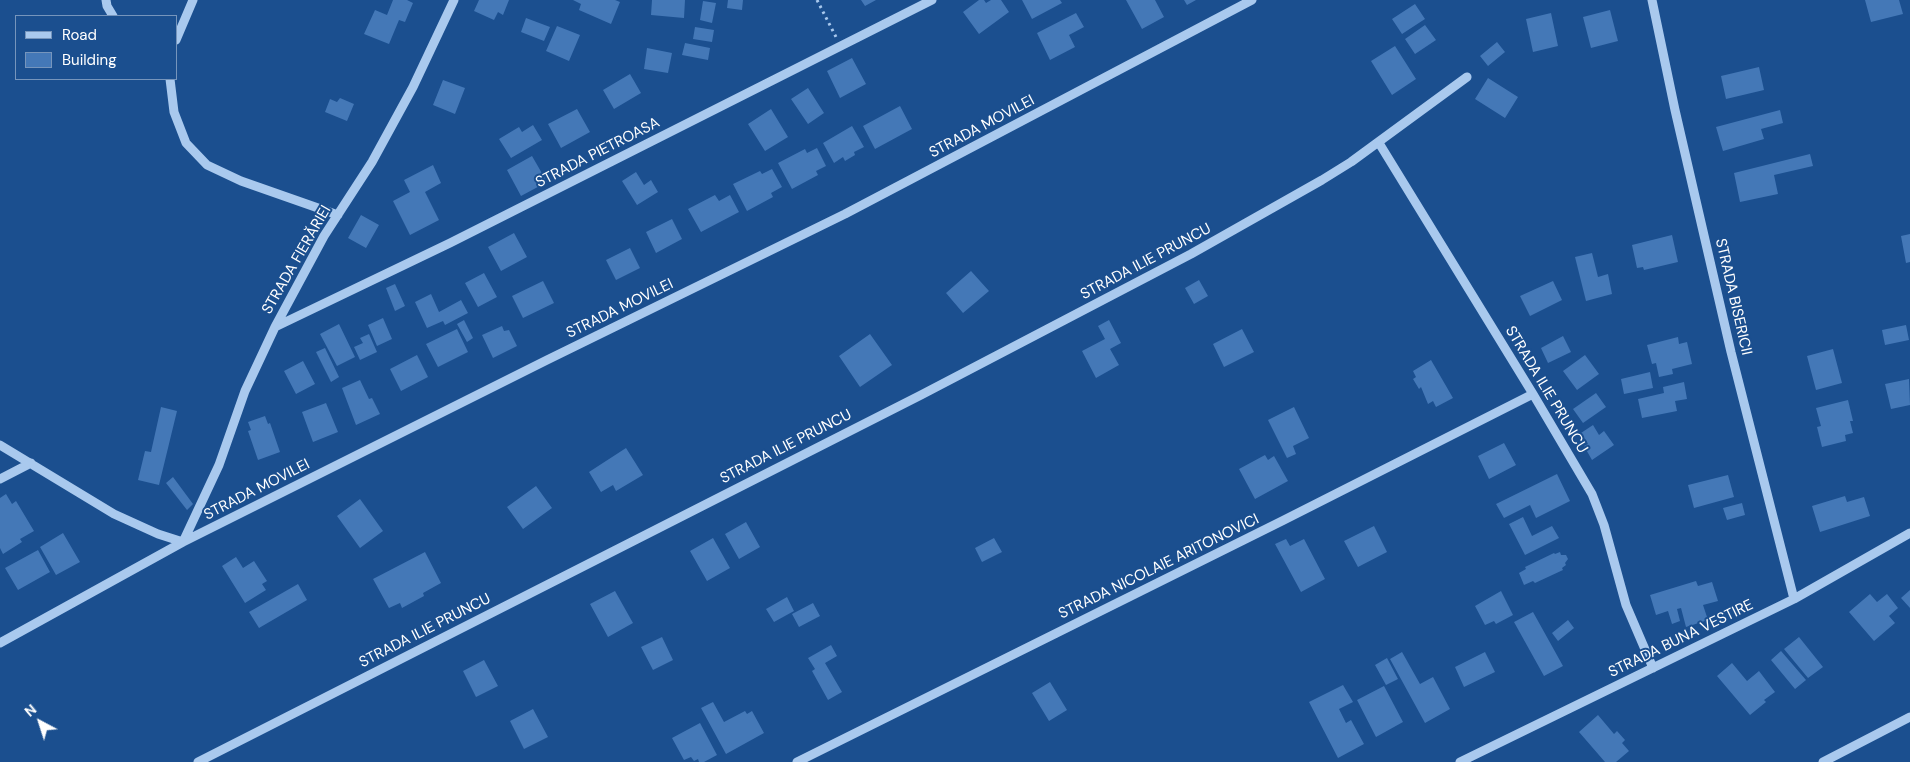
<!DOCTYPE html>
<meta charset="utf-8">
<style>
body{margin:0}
#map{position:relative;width:1910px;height:762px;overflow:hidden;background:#1b4f8f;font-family:"DM Sans",sans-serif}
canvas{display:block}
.legend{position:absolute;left:15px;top:15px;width:162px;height:65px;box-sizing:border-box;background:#1b4f8f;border:1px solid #7695bc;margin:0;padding:6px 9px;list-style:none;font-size:15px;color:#fff}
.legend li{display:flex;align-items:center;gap:10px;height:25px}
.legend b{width:25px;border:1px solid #7695bc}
.north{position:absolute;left:15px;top:697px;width:50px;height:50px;-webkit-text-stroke:4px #1b4f8f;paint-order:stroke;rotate:320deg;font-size:14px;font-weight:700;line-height:20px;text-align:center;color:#fff}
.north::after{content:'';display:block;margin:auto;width:18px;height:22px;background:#fff;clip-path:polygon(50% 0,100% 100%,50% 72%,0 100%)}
</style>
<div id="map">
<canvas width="1910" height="762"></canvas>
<ul class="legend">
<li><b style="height:6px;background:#a9c9ee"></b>Road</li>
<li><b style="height:14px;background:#4478b7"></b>Building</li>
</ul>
<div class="north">N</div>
</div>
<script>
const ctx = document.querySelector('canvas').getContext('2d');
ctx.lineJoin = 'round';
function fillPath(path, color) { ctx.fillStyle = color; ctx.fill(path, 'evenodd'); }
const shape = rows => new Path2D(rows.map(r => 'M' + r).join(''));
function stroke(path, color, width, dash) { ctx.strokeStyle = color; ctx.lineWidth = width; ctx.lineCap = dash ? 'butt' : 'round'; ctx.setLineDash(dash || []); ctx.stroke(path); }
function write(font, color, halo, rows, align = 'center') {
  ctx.font = font + ' "DM Sans",sans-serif'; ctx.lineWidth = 4; ctx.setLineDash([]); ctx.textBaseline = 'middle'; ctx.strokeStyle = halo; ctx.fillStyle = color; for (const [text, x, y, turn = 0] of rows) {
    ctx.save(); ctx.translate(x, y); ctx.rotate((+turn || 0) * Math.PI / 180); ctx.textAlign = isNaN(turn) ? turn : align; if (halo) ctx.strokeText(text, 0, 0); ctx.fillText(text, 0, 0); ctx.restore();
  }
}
fillPath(shape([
 [393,0,407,0,413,3,405,22,399,20,389,44,364,34,375,10,387,15],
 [479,0,509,0,503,15,498,12,494,20,474,11],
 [573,0,615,0,620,2,611,24,579,10,581,4],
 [652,0,685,0,684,18,651,15],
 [728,0,743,0,742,10,727,8],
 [861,0,876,0,865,6],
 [979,0,984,0,986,3,991,0,1001,0,1009,12,979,34,963,12],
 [1022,0,1060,0,1062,3,1032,19],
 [1126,0,1155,0,1164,17,1142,29],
 [1184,0,1196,0,1187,5],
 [1865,0,1899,0,1903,14,1871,22],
 [703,1,716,3,712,23,700,20],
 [1415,4,1425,19,1402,34,1392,19],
 [1610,10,1618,41,1591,48,1583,17],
 [1076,13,1084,27,1069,35,1075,47,1050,60,1037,33],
 [1551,13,1558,46,1533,52,1526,19],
 [526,18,550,27,544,41,521,32],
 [1425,25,1436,40,1415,54,1405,39],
 [557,26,580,35,569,61,546,51],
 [695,27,714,30,712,42,693,39],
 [1497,42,1505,52,1488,66,1480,56],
 [685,43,710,48,708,60,682,55],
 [1395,46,1416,79,1392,95,1371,61],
 [647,48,672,53,668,73,644,69],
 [852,58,866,84,840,98,827,71],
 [1759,67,1764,90,1726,99,1721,76],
 [630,74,641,93,614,109,603,90],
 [1488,78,1518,97,1505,118,1475,99],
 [443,80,465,88,455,114,433,105],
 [808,88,824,113,808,124,791,99],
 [340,98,354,104,347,121,325,112,330,99,337,102],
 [900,106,912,129,875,149,863,126],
 [577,109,590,132,561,148,548,124],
 [771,109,788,137,765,151,748,124],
 [1780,110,1783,123,1761,129,1764,139,1723,151,1716,127],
 [533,125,542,140,511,158,499,139,519,127,522,132],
 [852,126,864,147,854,152,855,155,845,161,843,157,834,163,823,143],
 [817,148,826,166,816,171,818,175,792,189,778,163,805,149,807,153],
 [1810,154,1813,166,1774,175,1778,194,1740,202,1734,173],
 [532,156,547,182,521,196,507,170],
 [433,165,441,183,425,192,439,220,410,235,393,201,410,192,404,180],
 [772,169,782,187,771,193,773,197,747,211,733,184,760,171,762,174],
 [636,172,644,185,651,180,658,192,637,205,622,181],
 [715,195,719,201,730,195,739,212,701,232,688,209],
 [361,215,379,225,366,248,348,238],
 [672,219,682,239,656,253,646,232],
 [514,233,527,257,501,271,488,247],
 [1910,234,1910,262,1906,263,1901,236],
 [1672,235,1678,262,1644,270,1643,267,1637,268,1632,245],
 [630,248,640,268,616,280,606,260],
 [1592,253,1598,277,1608,274,1612,294,1586,301,1575,257],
 [971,271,989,291,963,313,946,293],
 [484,273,497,297,478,307,465,283],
 [1199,280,1208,296,1194,304,1185,288],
 [543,281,554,303,523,318,512,296],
 [1553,281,1562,300,1530,316,1520,296],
 [395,284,405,306,395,311,386,288],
 [431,294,439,312,461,300,468,313,445,325,443,321,427,328,415,302],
 [383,318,392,339,377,346,368,325],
 [464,320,473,338,467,342,457,324],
 [1109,320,1121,343,1110,349,1119,365,1096,378,1082,351,1105,339,1098,326],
 [339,324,355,357,337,366,320,334],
 [1906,325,1909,340,1885,345,1882,330],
 [502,326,504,331,509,330,517,346,493,358,482,335],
 [457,329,468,352,438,367,426,344],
 [1242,329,1254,352,1224,367,1213,344],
 [369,334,377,352,360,360,354,347,363,343,360,338],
 [870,334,892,365,860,387,839,356],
 [1563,336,1571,352,1548,363,1541,348],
 [1678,337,1679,344,1687,342,1692,364,1672,369,1673,374,1659,377,1656,363,1652,364,1647,345],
 [325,348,339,377,331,382,316,352],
 [1833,349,1842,383,1816,390,1807,356],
 [417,355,428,377,401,391,390,369],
 [1585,355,1599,374,1577,390,1563,371],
 [1431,360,1453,398,1436,407,1433,401,1428,404,1421,387,1419,389,1413,379,1416,377,1413,371],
 [303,361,315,384,296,394,284,371],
 [1650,372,1653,388,1624,394,1621,379],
 [1909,379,1910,405,1891,409,1885,384],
 [360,380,369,399,372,398,380,414,356,425,342,388],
 [1684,382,1687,399,1675,401,1677,411,1642,418,1638,399,1664,393,1663,387],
 [1596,393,1606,407,1583,423,1573,409],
 [1848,400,1853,421,1850,421,1853,433,1845,435,1846,441,1822,447,1817,427,1821,426,1816,408],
 [326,403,338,432,313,442,302,412],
 [161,407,177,411,159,485,138,480,145,451,151,452],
 [1294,407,1309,438,1293,446,1296,454,1287,458,1268,420],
 [265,416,268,424,270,423,280,452,258,460,248,431,251,430,248,422],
 [1593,425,1599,435,1604,431,1614,445,1592,460,1584,446,1588,444,1581,433],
 [1504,443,1516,465,1489,479,1478,456],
 [626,448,643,475,616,491,613,485,601,492,589,472],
 [1265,455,1268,460,1274,456,1288,481,1255,499,1239,469],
 [1557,474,1570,501,1536,518,1530,505,1504,518,1496,504],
 [1728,475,1734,497,1694,508,1688,485],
 [173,477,193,504,187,510,166,483],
 [536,486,552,508,523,529,507,507],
 [6,494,12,504,16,501,34,531,20,539,22,542,3,554,0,548,0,498],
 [1845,496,1847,502,1864,497,1870,516,1820,532,1812,506],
 [360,499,383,531,360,548,337,516],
 [1742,503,1745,515,1727,520,1723,508],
 [1523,517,1532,536,1552,526,1559,538,1525,555,1509,524],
 [746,522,760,547,739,559,725,534],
 [1374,526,1387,552,1358,567,1344,541],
 [63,533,80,562,56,575,40,547],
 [713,538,730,568,707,581,690,551],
 [994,538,1002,552,982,562,975,548],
 [1286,539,1290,546,1304,539,1325,579,1301,592,1275,544],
 [38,550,50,572,18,590,5,568],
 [425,552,441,583,423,593,424,596,402,608,400,603,389,608,373,579],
 [1560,552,1561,555,1566,555,1568,559,1565,563,1566,565,1562,568,1563,570,1535,583,1533,581,1524,585,1519,573,1526,569,1525,567,1554,553,1555,554],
 [236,557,243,568,254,561,267,581,262,584,266,590,245,603,222,566],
 [1696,581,1698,586,1712,582,1718,601,1703,605,1708,620,1686,627,1681,608,1677,609,1680,621,1672,624,1668,611,1656,615,1650,595],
 [298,584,307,600,259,628,249,612],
 [1910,590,1910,608,1901,598],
 [615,591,633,623,608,637,590,604],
 [1501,591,1513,615,1496,624,1494,621,1485,625,1475,606],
 [1870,594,1877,602,1887,594,1898,608,1889,616,1895,623,1874,641,1849,612],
 [787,597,794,611,774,622,766,609],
 [813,603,820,616,799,627,792,614],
 [1533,612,1563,666,1544,676,1514,622],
 [1568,620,1574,628,1558,641,1552,633],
 [662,637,673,660,653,670,641,647],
 [1799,637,1823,667,1808,678,1784,649],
 [831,645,837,656,825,663,842,692,828,700,812,671,815,669,808,658],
 [1781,651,1806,680,1795,689,1771,660],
 [1402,652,1420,684,1433,677,1450,709,1425,723,1390,659],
 [1485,652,1495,672,1464,687,1455,667],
 [1387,658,1398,679,1386,685,1375,665],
 [484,660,498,686,476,697,463,671],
 [1732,663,1747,681,1759,671,1775,692,1764,700,1766,702,1750,715,1717,676],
 [1050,682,1067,710,1049,721,1032,693],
 [1343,685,1353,702,1339,709,1346,723,1351,720,1364,744,1338,758,1309,702],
 [1384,686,1403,722,1376,737,1357,700],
 [713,702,724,722,745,711,747,714,752,711,764,733,726,754,701,708],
 [533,709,548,737,524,749,510,721],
 [1598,715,1614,734,1617,731,1625,740,1622,743,1629,751,1616,762,1605,762,1579,732],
 [700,723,717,755,704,762,699,762,698,759,694,761,691,757,684,760,672,738]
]), '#4478b7');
stroke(shape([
 [817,0,836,37]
]), '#a9c9ee', 3, [2.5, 4]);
stroke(shape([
 [106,0,107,6,113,16],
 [1652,0,1675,110,1731,352,1794,599],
 [176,40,193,0],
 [170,79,174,112,186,143,207,165,241,181,338,215],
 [1379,143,1533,394,1592,494,1604,525,1626,605,1653,668],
 [275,327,450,243,932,0],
 [0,445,114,514,158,534,183,542],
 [0,479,31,463],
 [183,542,219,465,245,391,275,327,324,236,372,162,413,87,454,0],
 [0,643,183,542,547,360,845,214,1252,0],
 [198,762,921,395,1191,254,1322,180,1351,162,1467,77],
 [797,762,1282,521,1533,394],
 [1460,762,1794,599,1910,533],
 [1823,762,1910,717]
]), '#a9c9ee', 9);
write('15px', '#fff', '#1b4f8f', [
 ["STRADA MOVILEI",982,127,-28],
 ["STRADA PIETROASA",598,153,-27],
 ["STRADA FIERĂRIEI",297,260,-60],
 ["STRADA ILIE PRUNCU",1146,262,-28],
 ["STRADA BISERICII",1733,297,77],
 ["STRADA MOVILEI",620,309,-26],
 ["STRADA ILIE PRUNCU",1546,390,59],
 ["STRADA ILIE PRUNCU",786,447,-27],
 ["STRADA MOVILEI",257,490,-27],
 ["STRADA NICOLAIE ARITONOVICI",1159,567,-26],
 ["STRADA ILIE PRUNCU",425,631,-27],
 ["STRADA BUNA VESTIRE",1681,639,-26]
]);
</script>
